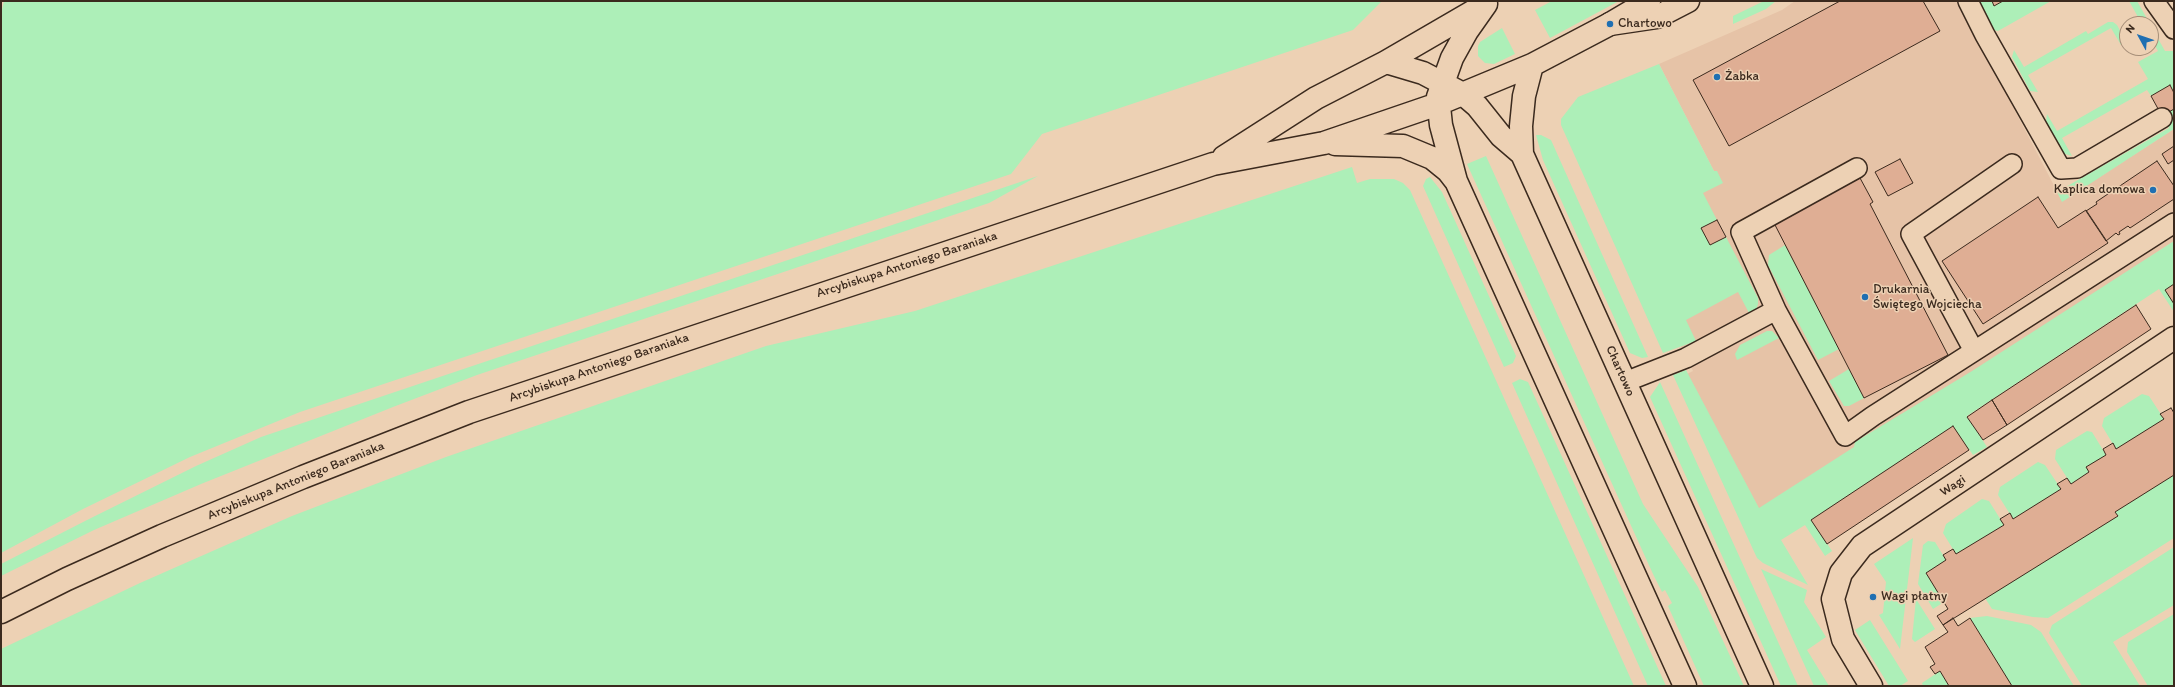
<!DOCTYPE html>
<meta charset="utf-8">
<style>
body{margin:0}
#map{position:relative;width:2175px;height:687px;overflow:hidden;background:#edd1b4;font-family:Itim,sans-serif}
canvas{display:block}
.frame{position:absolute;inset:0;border:2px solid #3b2a1e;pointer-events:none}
.north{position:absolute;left:2119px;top:16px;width:40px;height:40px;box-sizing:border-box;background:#edd1b4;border:1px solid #a68e78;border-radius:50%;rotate:310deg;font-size:11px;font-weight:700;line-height:16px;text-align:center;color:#3b2a1e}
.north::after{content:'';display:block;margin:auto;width:14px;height:18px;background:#1f6fb2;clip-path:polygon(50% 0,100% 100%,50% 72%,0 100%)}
</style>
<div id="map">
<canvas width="2175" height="687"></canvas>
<div class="frame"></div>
<div class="north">N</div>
</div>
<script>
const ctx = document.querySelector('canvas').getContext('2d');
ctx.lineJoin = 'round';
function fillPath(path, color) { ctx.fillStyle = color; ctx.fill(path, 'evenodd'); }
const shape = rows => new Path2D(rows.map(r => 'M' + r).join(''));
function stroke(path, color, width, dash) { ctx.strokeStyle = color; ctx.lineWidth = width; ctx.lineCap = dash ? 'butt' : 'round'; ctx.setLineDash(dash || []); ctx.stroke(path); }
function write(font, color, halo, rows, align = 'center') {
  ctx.font = font + ' Itim,sans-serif'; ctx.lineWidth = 3; ctx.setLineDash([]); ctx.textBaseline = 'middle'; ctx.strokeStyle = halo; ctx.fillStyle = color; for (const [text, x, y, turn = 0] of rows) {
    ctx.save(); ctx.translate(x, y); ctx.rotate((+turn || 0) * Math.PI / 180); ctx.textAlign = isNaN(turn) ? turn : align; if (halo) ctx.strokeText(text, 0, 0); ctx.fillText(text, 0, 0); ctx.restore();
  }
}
fillPath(shape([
 [1795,1,1958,1,2062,201,2174,129,2174,241,1751,520,1685,375,1693,371,1681,347,1658,195,1714,171,1659,64,1782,10]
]), '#e6c3a7');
fillPath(shape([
 [4,1,1382,1,1353,30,1042,134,1011,174,300,412,190,457,83,509,1,553,1,14],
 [1552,1,1619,1,1550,38,1535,10],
 [1764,1,1776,1,1766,9,1733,24,1733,16],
 [1975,1,1992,1,1994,6,2003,1,2051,1,1998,31,1993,30],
 [2129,1,2137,1,2150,24,2142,24],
 [2108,22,2113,22,2117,25,2124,38,2121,45,2111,28,2028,75,2038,92,2030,91,2012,57,2014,50,2024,67,2086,31,2088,34],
 [2151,26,2165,51,2174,51,2174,93,2170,85,2151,96,2147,90,2062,138,2072,156,2062,153,2046,121,2047,114,2057,131,2148,79,2138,62,2158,51,2151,39],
 [1502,28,1515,54,1494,64,1485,63,1478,56,1478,46,1480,42],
 [1659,64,1714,171,1717,171,1723,183,1703,193,1717,220,1701,228,1710,245,1726,237,1758,298,1758,304,1756,310,1749,313,1738,292,1686,320,1696,341,1663,353,1561,125,1561,119,1578,97],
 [2174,109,2174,129,2062,202,2057,192,2169,128,2162,116],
 [1536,135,1541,135,1551,140,1648,357,1642,358,1630,353,1543,160],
 [1486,156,1643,504,1698,587,1744,686,1704,686,1668,606,1672,603,1665,590,1662,592,1653,574,1467,164],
 [1352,167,1357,183,1370,179,1394,179,1403,183,1410,190,1634,686,1,686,1,649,140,583,292,516,446,457,766,346,915,311],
 [1038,176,989,203,477,375,393,407,201,484,94,530,1,576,1,564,89,519,196,466,261,437],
 [1430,177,1442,192,1516,356,1513,363,1504,367,1423,186,1426,179],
 [2174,241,2174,312,2159,289,1967,416,1987,447,1973,455,1953,426,1811,520,1832,551,1825,556,1805,525,1781,540,1808,585,1763,563,1757,558,1673,375,1686,370,1759,508,1854,447,1855,442,1972,371],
 [1785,245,1839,349,1818,360,1768,265,1769,255],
 [1767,331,1772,331,1779,338,1737,360,1735,354,1740,345],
 [1849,369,1864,398,1849,406,1844,406,1829,381],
 [1520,379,1528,382,1666,686,1648,686,1512,383],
 [1660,382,1745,569,1798,686,1781,686,1650,397],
 [2142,394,2149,396,2164,419,2116,449,2102,426,2104,418],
 [2087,431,2092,432,2106,455,2089,472,2071,484,2055,459,2056,450],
 [2038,462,2045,465,2061,489,2013,519,1998,495,2000,487],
 [2174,475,2174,538,2048,618,2033,617,1992,609,1985,598,2118,516,2115,512],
 [1982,499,1989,501,2004,525,1956,554,1943,533,1946,524],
 [1913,538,1900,649,1879,615,1883,613,1886,582,1874,564],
 [1928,541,1935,542,1946,560,1926,573,1944,602,1933,609,1918,584,1923,545],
 [2174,547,2174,605,2113,642,2140,686,2082,686,2049,633,2052,625],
 [1761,569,1807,590,1804,602,1826,637,1807,650,1829,686,1814,686],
 [1916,599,1935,629,1915,642,1912,639],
 [2174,614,2174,686,2148,686,2127,652,2128,642],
 [1987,616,2031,625,2041,632,2074,686,2012,686,1970,618],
 [1870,620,1908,681,1900,686,1889,686,1855,630],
 [1940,671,1949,686,1923,686,1922,683]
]), '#adefb8');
const building = shape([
 [1840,1,1923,1,1940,31,1729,146,1693,80,1840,1],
 [1992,1,2003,1,1994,6,1992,1],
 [2170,85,2174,93,2174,109,2162,116,2151,96,2170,85],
 [2174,146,2174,160,2168,164,2162,154,2174,146],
 [1900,159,1913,183,1888,196,1875,172,1900,159],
 [2157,161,2174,186,2174,199,2130,228,2128,226,2119,232,2120,234,2118,235,2116,233,2106,241,2086,211,2097,204,2096,202,2157,161],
 [1860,178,1873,202,1870,204,1948,355,1864,398,1774,223,1860,178],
 [2038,197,2058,228,2086,210,2108,243,1983,324,1942,261,2038,197],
 [1717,220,1726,237,1710,245,1701,228,1717,220],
 [2174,284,2174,304,2165,290,2174,284],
 [2136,305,2151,329,2007,425,1992,400,2136,305],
 [1992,400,2007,425,1983,440,1967,417,1992,400],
 [2171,408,2174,413,2174,475,2115,512,2118,516,1943,625,1937,616,1948,609,1926,573,1946,560,1943,555,1953,549,1956,554,2004,525,2000,519,2010,513,2013,519,2061,489,2057,484,2067,478,2071,484,2089,472,2086,467,2106,455,2103,449,2113,443,2116,449,2164,419,2160,414,2171,408],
 [1953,426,1969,450,1827,544,1811,520,1953,426],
 [1953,618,1958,626,1970,618,2012,686,1949,686,1940,671,1935,674,1930,667,1935,664,1925,647,1948,632,1943,625,1953,618]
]);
fillPath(building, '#dfae94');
stroke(building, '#3b2a1e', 1);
const lane = shape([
 [1968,1,1985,35,2061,169,2077,168,2162,118],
 [2154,1,2174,29],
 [1776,310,1741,232,1857,168],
 [1974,351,1911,234,2012,164],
 [1625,382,1686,358,1776,310,1845,436,1873,416,2174,223]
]);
const street = shape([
 [1610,24,1657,17,1688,1],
 [1871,686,1843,639,1833,599,1841,573,1862,546,2174,338]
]);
const secondary = shape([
 [1486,4,1467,31,1452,58,1438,97,1441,125,1456,181,1685,686],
 [1386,62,1423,73,1463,94,1477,106,1501,136,1522,154,1762,686],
 [1335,144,1403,146,1432,158,1448,171,1455,180],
 [1522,154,1521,126,1524,96,1532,65],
 [1224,157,1316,98,1386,62,1479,8],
 [1,612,67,579,162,536,303,477,469,412,1213,164,1324,143,1438,104,1532,65,1610,24,1649,1]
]);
stroke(lane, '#3b2a1e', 22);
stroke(street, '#3b2a1e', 25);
stroke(secondary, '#3b2a1e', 25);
stroke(lane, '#edd1b4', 19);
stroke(street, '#edd1b4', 22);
stroke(secondary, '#edd1b4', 22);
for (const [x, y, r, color] of [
 [1610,24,4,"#1f6fb2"],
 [1717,77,4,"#1f6fb2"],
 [2153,190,4,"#1f6fb2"],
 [1865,297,4,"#1f6fb2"],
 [1873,597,4,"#1f6fb2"]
]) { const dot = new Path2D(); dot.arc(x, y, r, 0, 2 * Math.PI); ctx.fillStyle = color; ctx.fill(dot); stroke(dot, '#edd1b4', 1.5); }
write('13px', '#3b2a1e', '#edd1b4', [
 ["Chartowo",1618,24],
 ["Żabka",1725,77],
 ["Kaplica domowa",2145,190,"right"],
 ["Drukarnia",1873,290],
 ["Świętego Wojciecha",1873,305],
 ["Wagi płatny",1881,597]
], 'left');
write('13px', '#3b2a1e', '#edd1b4', [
 ["Arcybiskupa Antoniego Baraniaka",907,265,-18],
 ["Arcybiskupa Antoniego Baraniaka",599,368,-19],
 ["Chartowo",1620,371,66],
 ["Arcybiskupa Antoniego Baraniaka",296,481,-22],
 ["Wagi",1953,486,-33]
]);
</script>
